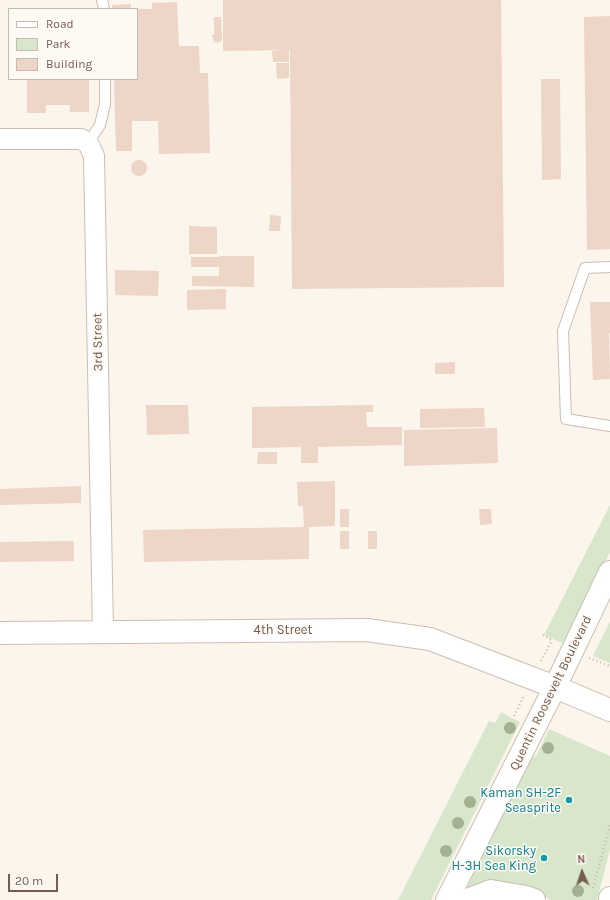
<!DOCTYPE html>
<style>
body{margin:0}
#map{position:relative;width:610px;height:900px;overflow:hidden;background:#fbf5ec;font-family:Karla,sans-serif}
canvas{display:block}
.legend{position:absolute;left:8px;top:8px;width:130px;height:72px;box-sizing:border-box;background:#fdf9f3;border:1px solid #c6bab3;margin:0;padding:5px 7px;list-style:none;font-size:12px;color:#745c52}
.legend li{display:flex;align-items:center;gap:8px;height:20px}
.legend b{width:20px;border:1px solid #c6bab3}
.north{position:absolute;left:562px;top:852px;width:40px;height:40px;-webkit-text-stroke:3px #fdf9f3;paint-order:stroke;rotate:357deg;font-size:11px;font-weight:700;line-height:16px;text-align:center;color:#745c52}
.north::after{content:'';display:block;margin:auto;width:14px;height:18px;background:#745c52;clip-path:polygon(50% 0,100% 100%,50% 72%,0 100%)}
.scale{position:absolute;left:8px;top:874px;width:50px;height:18px;box-sizing:border-box;border:2px solid #745c52;border-top:0;padding-left:5px;font-size:12px;line-height:14px;white-space:nowrap;color:#745c52;-webkit-text-stroke:3px #fdf9f3;paint-order:stroke}
</style>
<div id="map">
<canvas width="610" height="900"></canvas>
<ul class="legend">
<li><b style="height:5px;background:#fff"></b>Road</li>
<li><b style="height:11px;background:#d8e7cc"></b>Park</li>
<li><b style="height:11px;background:#edd5c7"></b>Building</li>
</ul>
<div class="north">N</div>
<div class="scale">20 m</div>
</div>
<script>
const ctx = document.querySelector('canvas').getContext('2d');
ctx.lineJoin = 'round';
function fillPath(path, color) { ctx.fillStyle = color; ctx.fill(path, 'evenodd'); }
const shape = rows => new Path2D(rows.map(r => 'M' + r).join(''));
function stroke(path, color, width, dash) { ctx.strokeStyle = color; ctx.lineWidth = width; ctx.lineCap = dash ? 'butt' : 'round'; ctx.setLineDash(dash || []); ctx.stroke(path); }
function write(font, color, halo, rows, align = 'center') {
  ctx.font = font + ' Karla,sans-serif'; ctx.lineWidth = 3; ctx.setLineDash([]); ctx.textBaseline = 'middle'; ctx.strokeStyle = halo; ctx.fillStyle = color; for (const [text, x, y, turn = 0] of rows) {
    ctx.save(); ctx.translate(x, y); ctx.rotate((+turn || 0) * Math.PI / 180); ctx.textAlign = isNaN(turn) ? turn : align; if (halo) ctx.strokeText(text, 0, 0); ctx.fillText(text, 0, 0); ctx.restore();
  }
}
fillPath(shape([
 [610,505,610,552,564,644,544,635],
 [610,622,610,663,593,656],
 [501,712,520,722,431,900,398,900,489,721,495,723],
 [549,729,610,756,610,850,597,900,551,900,529,889,501,884,468,887,465,883,527,761,536,756]
]), '#d8e7cc');
fillPath(shape([
 [223,0,501,0,504,287,292,289,290,50,223,51],
 [177,2,179,46,199,46,200,73,208,73,210,153,159,154,158,121,132,121,132,151,116,151,114,79,137,79,137,9,152,9,152,3],
 [131,4,131,9,112,9,112,5],
 [610,16,610,249,587,250,584,17],
 [214,17,221,17,222,41,219,42,219,43,214,42,213,37,212,37,212,35,214,35],
 [289,50,289,62,273,62,272,51],
 [276,63,289,63,289,78,277,79],
 [27,79,89,79,89,112,70,112,70,105,46,105,46,113,27,113],
 [541,79,560,79,561,179,542,180],
 '131 168a8 8 0 1 1 16 0a8 8 0 1 1-16 0Z',
 [270,215,281,216,280,231,269,231],
 [189,226,217,227,217,254,189,254],
 [219,256,254,256,254,287,192,286,192,276,219,276,219,267,191,267,191,257,219,257],
 [115,270,159,271,158,296,115,295],
 [226,289,226,309,187,310,187,290],
 [590,302,610,302,610,333,609,333,610,379,593,380],
 [455,362,455,374,435,374,435,363],
 [146,405,188,405,189,434,147,435],
 [373,405,373,412,366,412,367,427,402,427,402,445,318,447,318,463,301,463,301,447,252,448,252,407],
 [484,408,485,427,420,428,420,409],
 [497,428,498,463,404,466,404,430],
 [258,452,277,452,277,464,257,464],
 [335,481,335,526,309,527,309,559,144,562,143,530,304,527,303,506,298,506,297,482],
 [81,486,81,503,0,505,0,489],
 [340,509,349,509,349,527,340,527],
 [479,509,491,509,492,524,480,525],
 [340,531,349,531,349,549,340,549],
 [368,531,377,531,377,549,368,549],
 [74,541,74,561,0,562,0,542]
]), '#edd5c7');
const service = shape([
 [102,0,104,9],
 [88,143,100,125,105,104,105,79],
 [610,267,585,268,563,331,566,419,610,426]
]);
const minor = shape([
 [0,139,81,139,88,143,94,156,103,631]
]);
const tertiary = shape([
 [555,687,610,572],
 [467,900,491,891,526,897,534,900],
 [610,900,610,898]
]);
const secondary = shape([
 [0,633,367,630,430,639,555,687,610,710],
 [447,900,555,687]
]);
stroke(service, '#ccbdb3', 12);
stroke(minor, '#ccbdb3', 22);
stroke(tertiary, '#ccbdb3', 24);
stroke(secondary, '#cebdb1', 24);
stroke(shape([
 [543,635,552,640],
 [589,658,610,666],
 [541,661,552,640],
 [514,716,524,696],
 [593,888,610,825]
]), '#d2b8aa', 2.5, [1, 3]);
stroke(service, '#fff', 10);
stroke(minor, '#fff', 20);
stroke(tertiary, '#fff', 22);
stroke(secondary, '#fff', 22);
ctx.fillStyle = '#a2b093';
for (const [x, y] of [
 [510,728],
 [548,748],
 [470,802],
 [458,823],
 [446,851],
 [578,891]
]) { ctx.beginPath(); ctx.arc(x, y, 6, 0, 2 * Math.PI); ctx.fill(); }
for (const [x, y, r, color] of [
 [569,800,4,"#0f9aa8"],
 [544,858,4,"#0f9aa8"]
]) { const dot = new Path2D(); dot.arc(x, y, r, 0, 2 * Math.PI); ctx.fillStyle = color; ctx.fill(dot); stroke(dot, '#fdf9f3', 1.5); }
write('13px', '#745c52', '#fdf9f3', [
 ["3rd Street",98,342,-91],
 ["4th Street",283,630],
 ["Quentin Roosevelt Boulevard",551,693,-64]
]);
write('13px', '#0d838f', '#fdf9f3', [
 ["Kaman SH-2F",561,793],
 ["Seasprite",561,808],
 ["Sikorsky",536,851],
 ["H-3H Sea King",536,866]
], 'right');
</script>
